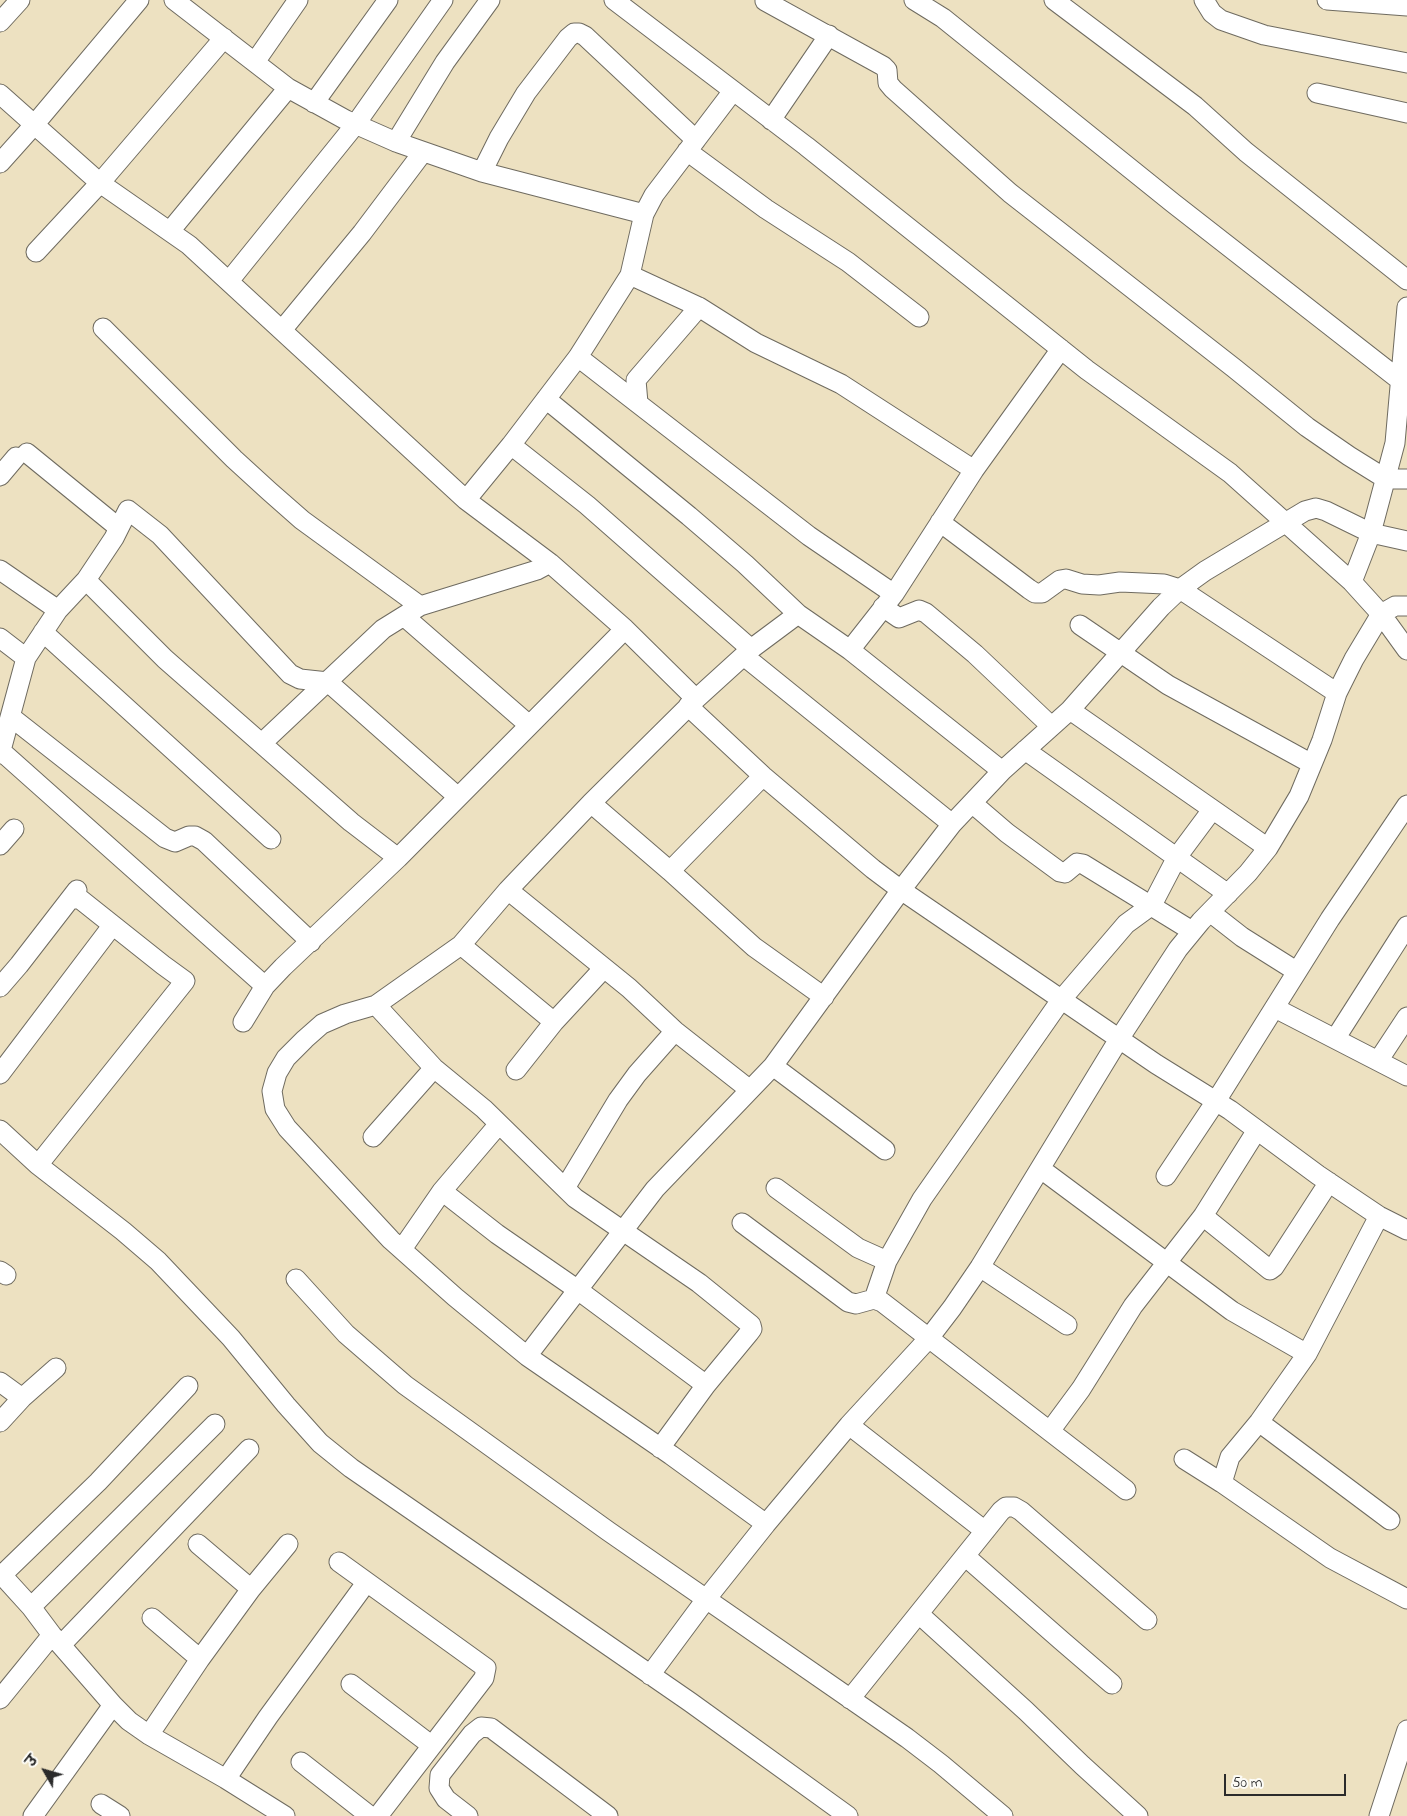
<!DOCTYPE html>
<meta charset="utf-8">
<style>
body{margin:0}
#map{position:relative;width:1407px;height:1816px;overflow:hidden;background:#ede1c1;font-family:"Indie Flower","Playpen Sans Deva",sans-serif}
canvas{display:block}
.north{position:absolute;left:20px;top:1746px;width:50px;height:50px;-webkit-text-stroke:4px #fdfcf7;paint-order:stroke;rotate:308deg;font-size:14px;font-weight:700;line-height:20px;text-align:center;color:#2b2b2b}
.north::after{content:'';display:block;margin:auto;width:18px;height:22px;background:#2b2b2b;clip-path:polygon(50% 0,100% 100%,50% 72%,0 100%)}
.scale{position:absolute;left:1224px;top:1774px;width:122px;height:22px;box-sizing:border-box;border:2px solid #2b2b2b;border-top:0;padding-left:6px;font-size:15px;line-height:18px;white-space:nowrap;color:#2b2b2b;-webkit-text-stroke:4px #fdfcf7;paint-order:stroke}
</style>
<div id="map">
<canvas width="1407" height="1816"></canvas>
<div class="north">उ</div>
<div class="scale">50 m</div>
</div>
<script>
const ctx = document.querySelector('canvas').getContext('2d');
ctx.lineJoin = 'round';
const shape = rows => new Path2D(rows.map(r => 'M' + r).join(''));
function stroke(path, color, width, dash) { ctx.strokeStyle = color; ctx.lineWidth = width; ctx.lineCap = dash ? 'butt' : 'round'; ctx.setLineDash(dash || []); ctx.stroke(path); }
const minor = shape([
 [174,0,288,88,346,120,396,142,482,172,644,214],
 [614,0,806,146,1087,370,1230,473,1352,582,1381,614,1407,650],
 [914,0,943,18,1173,203,1401,381],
 [1054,0,1195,106,1246,152,1407,280],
 [1204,0,1212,13,1221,20,1264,35,1407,63],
 [1327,0,1407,6],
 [765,1,883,66,887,70,888,83,893,89,1010,193,1234,368,1307,427,1349,456,1386,479,1407,479],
 [0,22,20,0],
 [255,62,298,0],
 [1317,93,1407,113],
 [0,94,100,183,189,245,466,500,550,563,625,629,696,699],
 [314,103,388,0],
 [771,120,829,35],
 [396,142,445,62,490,0],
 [687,151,766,209,848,262,919,317],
 [0,163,34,125,139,0],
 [482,172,499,138,526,93,568,38,574,33,579,33,585,36,696,140],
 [170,231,288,88],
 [36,252,100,183,224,38],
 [630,275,699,307,756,343,841,384,974,470],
 [229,281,355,125,443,0],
 [103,328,234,459,269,491,302,520,420,606],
 [282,330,362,233,423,152],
 [578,357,809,536,894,594],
 [546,399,689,516,745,564,798,614],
 [638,403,636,380,699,307],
 [511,445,587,505,751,649,696,699,591,803,508,890,461,945,376,1005,345,1014,322,1024,305,1039,286,1058,277,1073,272,1091,275,1109,287,1128,391,1240,455,1297,527,1356,671,1455,766,1524],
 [27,453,119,528],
 [0,476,16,457],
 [466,500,511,445,578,357,630,275,644,214,654,195,733,91],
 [940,522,1029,589,1035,593,1042,593,1060,580,1066,579,1082,584,1099,585,1120,582,1143,583,1164,584,1180,589,1337,693],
 [0,570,58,610],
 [86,580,165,659,351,822,398,858],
 [1352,582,1371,533,1395,443,1407,307],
 [883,607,899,618,919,610,926,613,975,654,1051,726],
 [405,617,529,725],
 [1080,625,1168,685,1312,764],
 [43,632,271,839],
 [0,638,26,658],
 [751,649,798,614,850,650,1002,771],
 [850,650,894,594,974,470,1061,349],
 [744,656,952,824],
 [688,706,763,776,873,869,901,890,1156,1064,1230,1110,1318,1175,1379,1216,1407,1230],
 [1070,710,1268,848],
 [11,717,165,838,175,842,189,836,195,836,204,841,311,942],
 [262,743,383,629,420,606,537,570,550,563],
 [0,750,265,986],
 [1025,750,1228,894],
 [0,754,26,658,58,610,86,580,114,538,128,510,160,535,290,674,300,679,328,682,458,797],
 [591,803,670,871,754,947,824,997],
 [972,803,1007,833,1060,872,1065,873,1077,863,1083,864,1192,931],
 [0,845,14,829],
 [670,871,763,776],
 [508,890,629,988,675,1031,750,1090],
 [1210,912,1242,937,1296,971],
 [461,945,554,1022],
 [0,987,19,965,77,890],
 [376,1005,434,1068,484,1109,575,1198,699,1283,751,1325,752,1329,749,1333,706,1385,660,1448],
 [1275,1008,1407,1076],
 [243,1022,265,986,283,967,398,858,625,629],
 [1335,1039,1407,926],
 [1378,1061,1407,1017],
 [773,1066,885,1150],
 [516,1070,554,1022,604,968],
 [0,1074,112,926],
 [0,1130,38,1165,123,1231,158,1261,231,1338,286,1405,320,1443,351,1468,690,1702,848,1816],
 [373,1137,434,1068],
 [38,1165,185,981,163,965,80,899,71,899],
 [1041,1169,1232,1311,1307,1354,1379,1216],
 [1166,1176,1216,1101,1330,919,1407,805],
 [565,1188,618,1100,637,1074,675,1031],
 [776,1188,858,1248,887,1261],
 [442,1191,497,1234,578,1290,706,1385],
 [1203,1216,1270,1270,1274,1267,1329,1182],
 [742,1223,848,1302,856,1304,874,1299,882,1302,1126,1490],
 [402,1249,442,1191,499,1124],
 [980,1267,1067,1325],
 [0,1271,6,1275],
 [296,1279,346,1334,405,1385,608,1531,907,1738,941,1764,1003,1816],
 [874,1299,887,1261,922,1199,1061,1000,1126,924,1152,905,1177,857,1212,810],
 [527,1356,655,1189,773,1066,901,890,952,824,1002,771,1070,710,1161,607,1180,589,1205,571,1305,511,1316,508,1326,511,1371,533,1407,541],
 [0,1382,22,1398],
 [0,1422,22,1398,56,1368],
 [1259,1422,1390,1520],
 [849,1425,985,1531],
 [1050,1431,1081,1389,1133,1306,1203,1216,1257,1130],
 [1184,1459,1222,1483,1330,1558,1407,1599],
 [1222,1483,1230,1457,1259,1422,1307,1354],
 [198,1544,251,1589],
 [965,1556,1062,1641,1112,1684],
 [339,1562,486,1668,484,1678,378,1816],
 [0,1573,31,1607,52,1635,113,1705,129,1721,149,1735,226,1779,285,1816],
 [2,1575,98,1482,188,1386],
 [31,1607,215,1424],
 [919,1614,1026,1711,1082,1765,1138,1816],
 [152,1618,200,1659],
 [61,1645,249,1449],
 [650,1675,707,1598,766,1524,849,1425,929,1338,952,1308,980,1267,1119,1039,1178,949,1201,921,1248,873,1268,848,1299,796,1322,740,1337,693,1354,659,1381,614,1395,606,1407,606],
 [351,1684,431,1745],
 [0,1699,52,1635],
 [850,1699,1001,1511,1006,1507,1014,1507,1021,1511,1147,1620],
 [149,1735,200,1659,251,1589,288,1544],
 [301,1762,370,1816],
 [226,1779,268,1717,366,1583],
 [101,1804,120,1816],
 [33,1816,113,1705],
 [468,1816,446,1799,439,1788,440,1775,472,1734,481,1727,491,1728,608,1816],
 [1379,1816,1407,1730]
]);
stroke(minor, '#6f6b60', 21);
stroke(minor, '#fff', 19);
</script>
